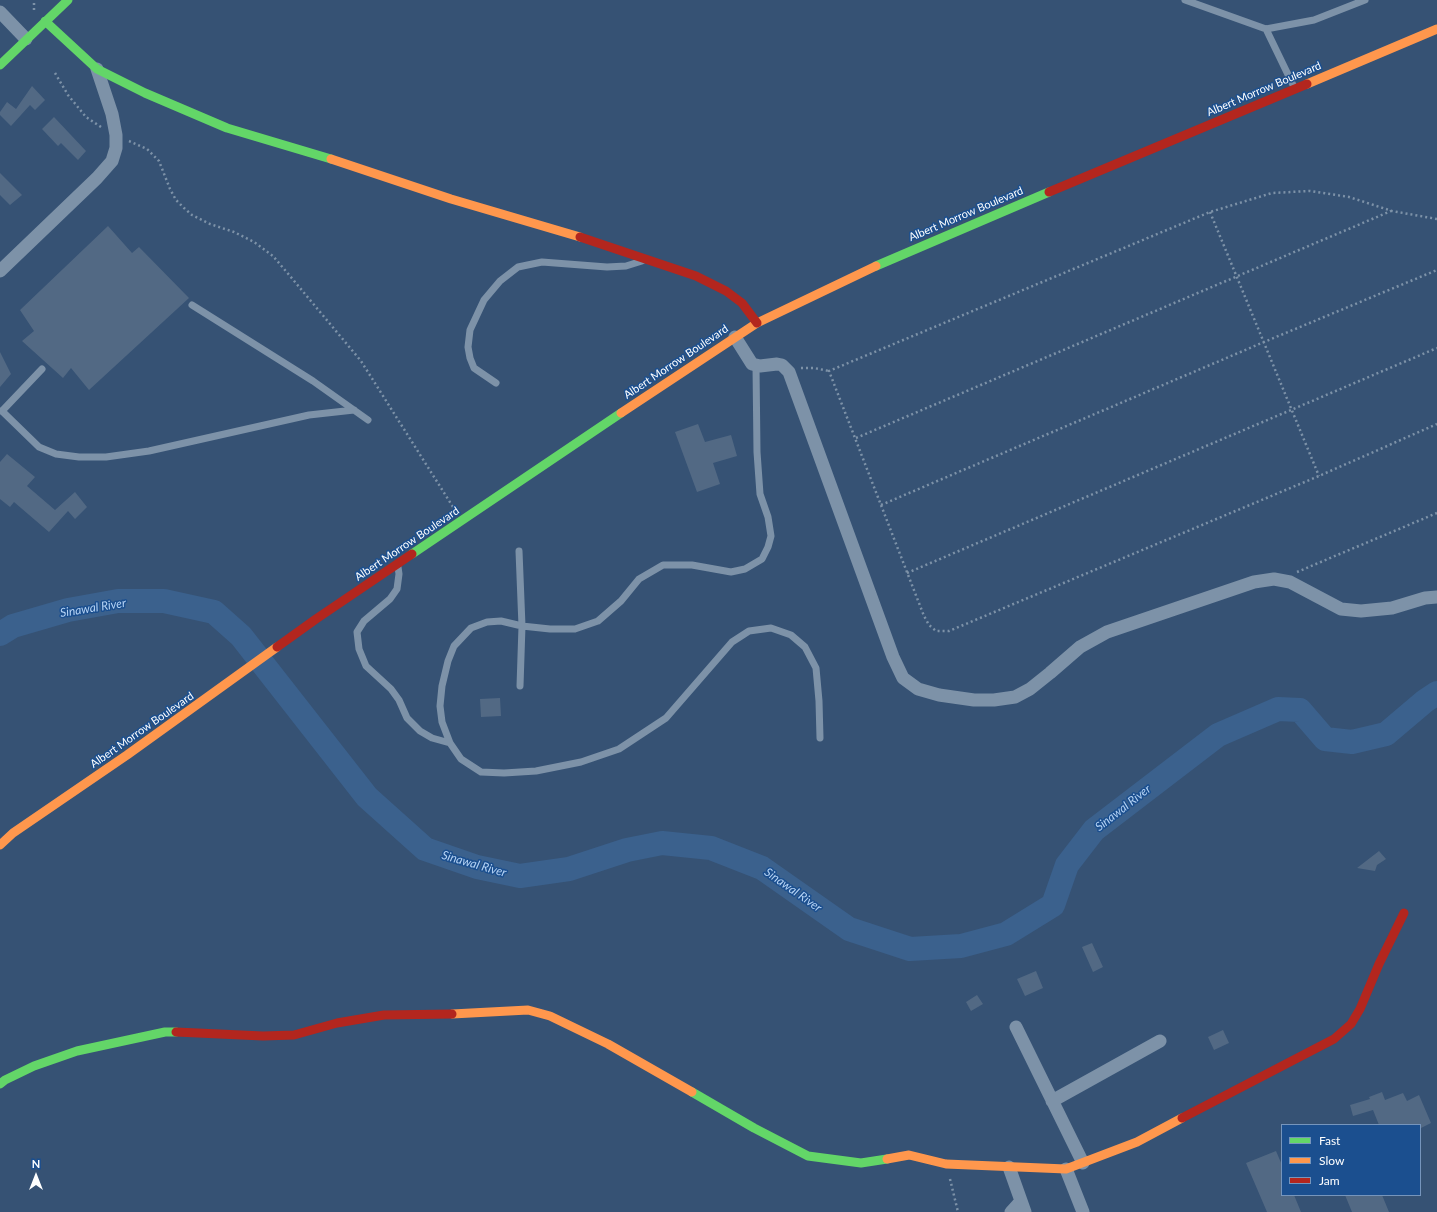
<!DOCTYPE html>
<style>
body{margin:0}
#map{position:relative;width:1437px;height:1212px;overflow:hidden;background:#365274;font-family:Lato,sans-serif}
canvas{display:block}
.legend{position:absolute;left:1281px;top:1124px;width:140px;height:72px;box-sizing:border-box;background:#1b4f8f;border:1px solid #7695bc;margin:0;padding:5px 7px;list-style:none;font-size:12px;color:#fff}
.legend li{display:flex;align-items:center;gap:8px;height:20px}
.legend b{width:20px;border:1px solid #7695bc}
.north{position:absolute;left:16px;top:1156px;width:40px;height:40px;-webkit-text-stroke:3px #1b4f8f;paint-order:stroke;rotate:0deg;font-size:11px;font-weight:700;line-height:16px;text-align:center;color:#fff}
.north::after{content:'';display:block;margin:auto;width:14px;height:18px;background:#fff;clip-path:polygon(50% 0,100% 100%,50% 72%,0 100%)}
</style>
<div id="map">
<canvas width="1437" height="1212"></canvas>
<ul class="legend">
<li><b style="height:5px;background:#63d668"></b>Fast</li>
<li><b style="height:5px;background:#ff974d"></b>Slow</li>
<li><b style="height:5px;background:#b3261e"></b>Jam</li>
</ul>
<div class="north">N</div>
</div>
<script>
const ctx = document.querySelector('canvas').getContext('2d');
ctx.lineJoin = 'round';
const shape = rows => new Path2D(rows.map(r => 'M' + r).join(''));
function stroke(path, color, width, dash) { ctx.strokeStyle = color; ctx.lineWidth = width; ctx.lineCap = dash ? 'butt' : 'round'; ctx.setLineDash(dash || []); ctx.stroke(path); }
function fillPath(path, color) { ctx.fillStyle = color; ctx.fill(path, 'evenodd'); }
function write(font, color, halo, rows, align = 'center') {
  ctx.font = font + ' Lato,sans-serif'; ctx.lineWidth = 3; ctx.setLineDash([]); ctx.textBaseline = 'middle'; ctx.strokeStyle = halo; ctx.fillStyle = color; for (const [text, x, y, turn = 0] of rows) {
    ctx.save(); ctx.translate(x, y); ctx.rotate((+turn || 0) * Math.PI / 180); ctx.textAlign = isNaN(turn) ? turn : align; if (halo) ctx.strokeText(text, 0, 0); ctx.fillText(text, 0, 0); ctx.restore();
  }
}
stroke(shape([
 [0,634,13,626,68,610,118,601,164,601,214,612,241,636,367,797,425,849,477,867,520,876,569,869,627,850,662,843,711,848,762,868,849,929,910,949,961,946,1006,934,1053,905,1067,865,1094,830,1218,735,1278,709,1300,710,1325,739,1352,742,1386,734,1425,701,1437,693]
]), '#3b618d', 24);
fillPath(shape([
 [32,86,45,100,35,110,30,105,11,126,0,115,0,112,7,102,16,109],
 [54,117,86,151,78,160,61,143,58,146,42,129],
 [0,173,22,195,10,205,0,195],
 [108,226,132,253,139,247,189,298,89,390,71,368,63,378,22,341,34,331,20,310],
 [0,352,11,374,0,387],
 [698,424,705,442,731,435,737,456,713,463,720,484,697,492,675,432],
 [7,454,35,477,27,486,55,510,75,492,87,507,75,519,68,511,49,532,14,502,10,507,0,499,0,462],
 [500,698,501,716,481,717,480,699],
 [1379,851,1386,859,1377,865,1375,871,1357,868],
 [1092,943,1103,967,1093,972,1082,947],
 [1036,971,1043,988,1025,996,1017,979],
 [977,995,983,1004,971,1011,966,1002],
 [1223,1030,1229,1043,1214,1050,1208,1037],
 [1382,1092,1385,1100,1403,1093,1407,1101,1419,1095,1431,1123,1421,1128,1420,1125,1379,1125,1373,1110,1353,1116,1350,1105,1370,1099,1369,1097],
 [1276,1151,1282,1165,1282,1195,1294,1195,1301,1212,1267,1212,1246,1163],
 [1345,1195,1382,1195,1389,1212,1352,1212]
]), '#526984');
stroke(shape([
 [34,10,34,0],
 [55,73,68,95,86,117,101,127],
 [129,141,147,149,159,161,170,189,176,200,184,208,192,215,210,224,234,232,254,242,273,256,290,276,361,361,453,507],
 [1210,212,1319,476],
 [1437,219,1392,211,1349,197,1310,191,1272,193,1210,212,829,371,924,616,929,625,936,631,949,631,961,626,1319,476,1437,424],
 [801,368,814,368,829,371],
 [856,438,1391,211],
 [881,505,1264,342,1437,270],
 [1297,572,1437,513],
 [907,573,1437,348],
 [950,1179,958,1212]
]), '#7d92a8', 2.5, [2, 3]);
stroke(shape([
 [1185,0,1266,29,1314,20,1365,0],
 [1266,29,1294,87],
 [192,305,313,381,368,420],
 [756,366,757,452,760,494,768,517,771,536,768,547,762,559,745,569,731,572,692,565,663,565,639,579,621,601,598,621,575,629,550,629,522,626,501,621,487,622,471,628,454,646,448,661,442,686,440,706,442,722,450,743,461,759,481,772,504,773,536,771,581,762,619,749,666,718,732,642,749,631,771,628,791,635,805,647,816,668,819,701,820,738],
 [496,383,474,368,470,358,468,347,470,330,484,300,500,281,518,267,542,262,607,267,626,266,642,261],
 [0,411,2,411,39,447,56,454,79,457,106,457,149,451,309,415,354,410],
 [2,411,42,369],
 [519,551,522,626,520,686],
 [398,567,399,574,397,589,390,599,364,621,357,632,359,649,366,666,391,689,399,700,407,718,420,731,432,738,450,743]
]), '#7d92a8', 7);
stroke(shape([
 [0,12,26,39],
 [0,271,97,178,112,161,116,148,116,135,112,114,97,69],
 [735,337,752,364,760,366,777,364,782,365,789,372,893,657,903,678,918,689,939,695,974,700,994,700,1015,697,1030,689,1050,673,1080,647,1107,632,1254,582,1274,579,1290,582,1341,609,1361,611,1392,608,1425,598,1437,597],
 [1016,1027,1083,1163],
 [1052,1101,1160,1041],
 [1009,1167,1025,1212],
 [1066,1169,1083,1212],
 [1011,1212,1021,1201]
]), '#7d92a8', 13);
stroke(shape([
 [45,21,97,69,145,93,227,128,331,159],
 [0,65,68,0],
 [876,266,1049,192],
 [412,554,621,413],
 [0,1084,5,1080,34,1066,77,1051,165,1032,176,1032],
 [692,1092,754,1128,808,1156,861,1163,887,1159]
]), '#63d668', 9);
stroke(shape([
 [1307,84,1437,29],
 [331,159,451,199,580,237],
 [621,413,757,323,876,266],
 [0,845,13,833,127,755,277,647],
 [452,1014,528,1010,550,1016,608,1044,692,1092],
 [887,1159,909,1155,946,1164,1066,1169,1137,1142,1182,1118]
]), '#ff974d', 9);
stroke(shape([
 [1049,192,1307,84],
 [580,237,696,276,726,291,742,303,757,323],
 [277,647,316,619,412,554],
 [176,1032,263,1036,294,1035,337,1023,384,1015,452,1014],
 [1182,1118,1334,1039,1351,1024,1360,1009,1379,964,1404,913]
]), '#b3261e', 9);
write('11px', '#fff', '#1b4f8f', [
 ["Albert Morrow Boulevard",1264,89,-23],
 ["Albert Morrow Boulevard",966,214,-23],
 ["Albert Morrow Boulevard",676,362,-34],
 ["Albert Morrow Boulevard",407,544,-34],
 ["Albert Morrow Boulevard",142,730,-35]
]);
write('italic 12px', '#b5d3f5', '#1b4f8f', [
 ["Sinawal River",93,608,-9],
 ["Sinawal River",1123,808,-38],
 ["Sinawal River",474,864,16],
 ["Sinawal River",793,890,35]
]);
</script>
